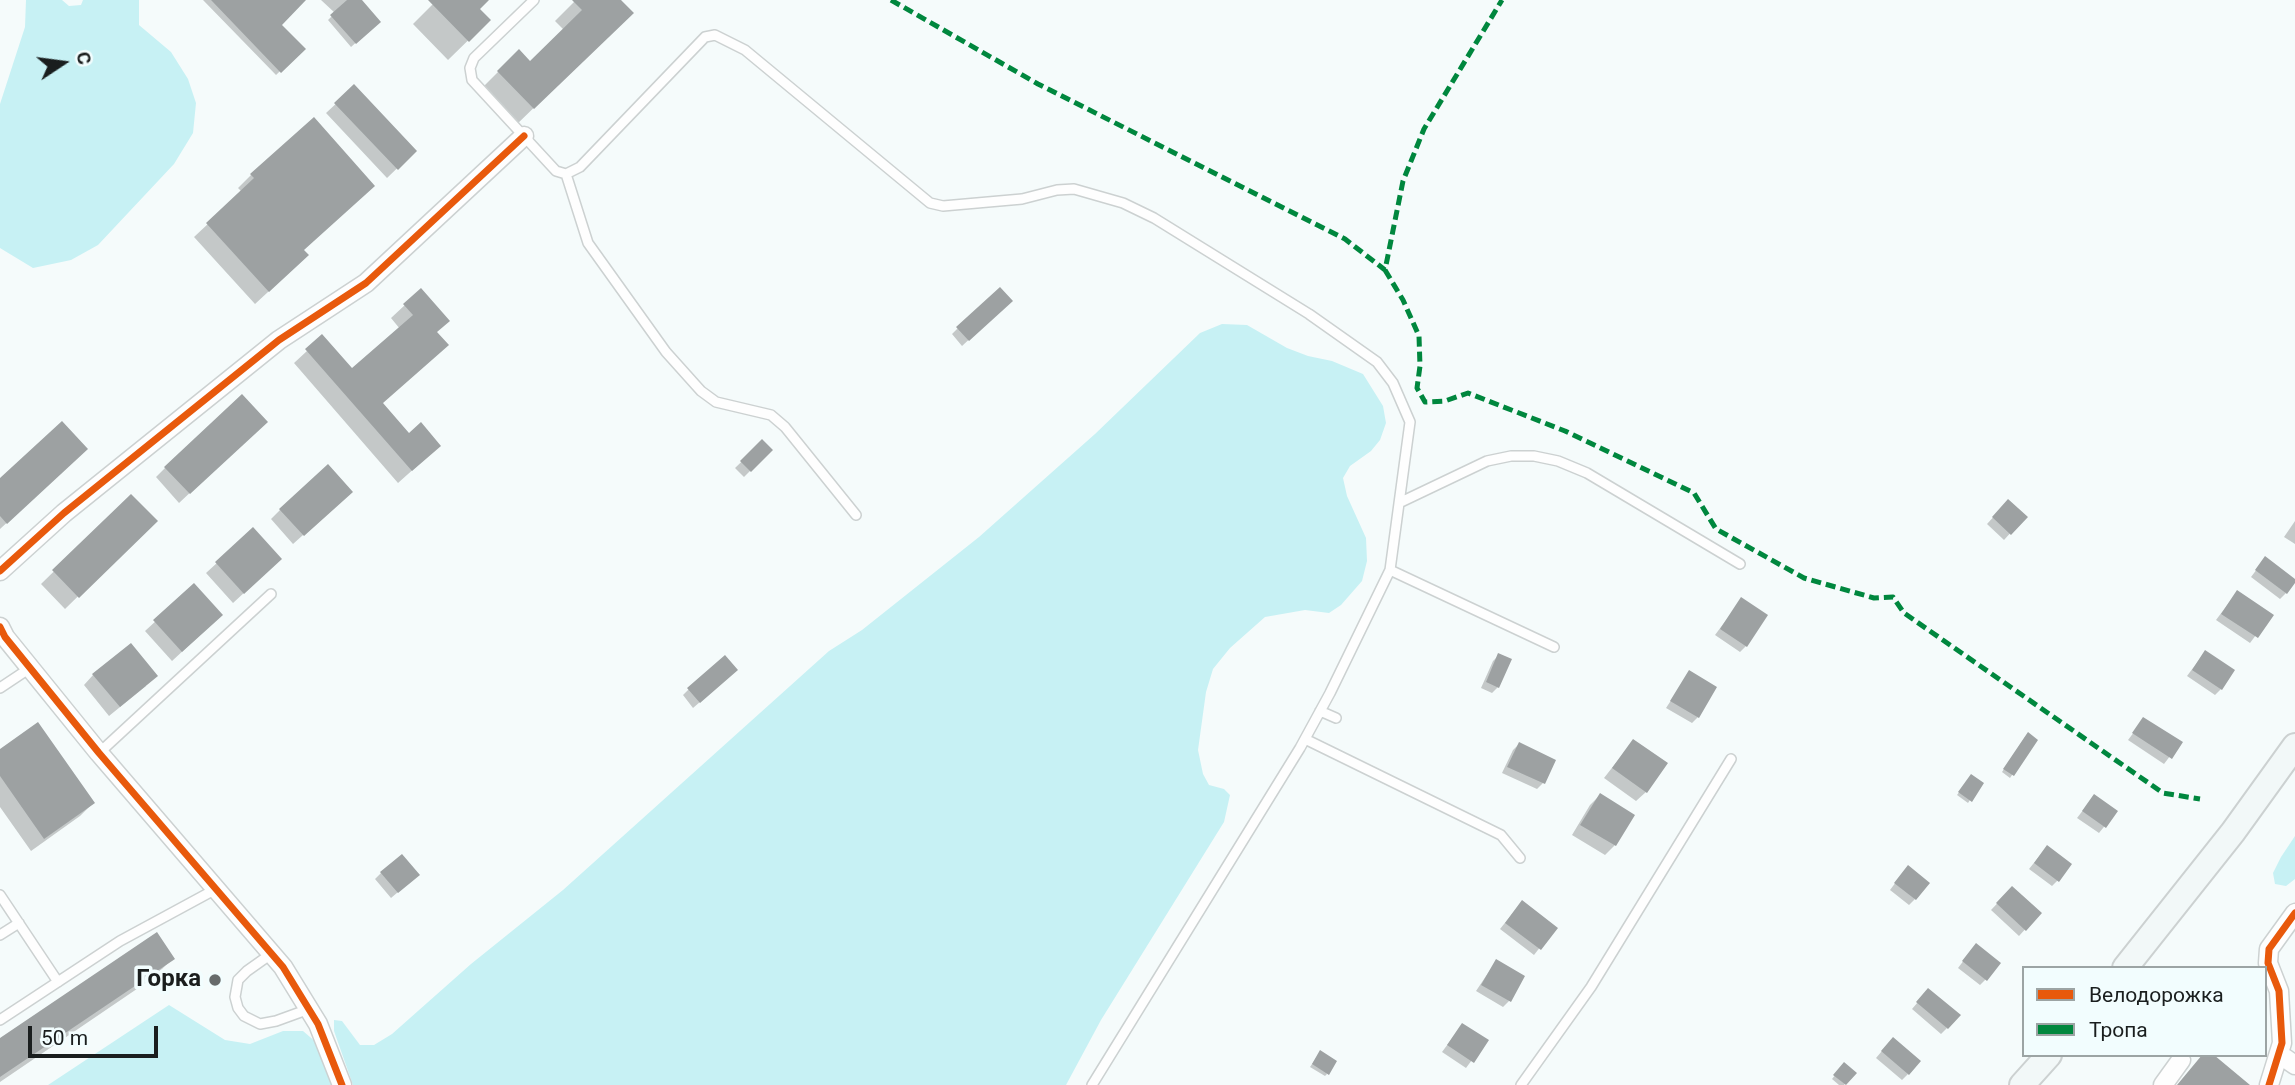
<!DOCTYPE html>
<meta charset="utf-8">
<style>
body{margin:0}
#map{position:relative;width:2295px;height:1085px;overflow:hidden;background:#f5fbfb;font-family:Roboto,sans-serif}
canvas{display:block}
.legend{position:absolute;left:2022px;top:966px;width:245px;height:91px;box-sizing:border-box;background:#f2fdfe;border:2px solid #9ca4a4;margin:0;padding:9px 12px;list-style:none;font-size:21px;color:#1a1e1e}
.legend li{display:flex;align-items:center;gap:14px;height:35px}
.legend b{width:35px;border:2px solid #9ca4a4}
.north{position:absolute;left:28px;top:28px;width:70px;height:70px;-webkit-text-stroke:5px #f2fdfe;paint-order:stroke;rotate:77deg;font-size:19px;font-weight:700;line-height:28px;text-align:center;color:#1a1e1e}
.north::after{content:'';display:block;margin:auto;width:24px;height:32px;background:#1a1e1e;clip-path:polygon(50% 0,100% 100%,50% 72%,0 100%)}
.scale{position:absolute;left:28px;top:1026px;width:130px;height:32px;box-sizing:border-box;border:4px solid #1a1e1e;border-top:0;padding-left:9px;font-size:21px;line-height:24px;white-space:nowrap;color:#1a1e1e;-webkit-text-stroke:5px #f2fdfe;paint-order:stroke}
</style>
<div id="map">
<canvas width="2295" height="1085"></canvas>
<ul class="legend">
<li><b style="height:9px;background:#e8590c"></b>Велодорожка</li>
<li><b style="height:9px;background:#00873e"></b>Тропа</li>
</ul>
<div class="north">С</div>
<div class="scale">50 m</div>
</div>
<script>
const ctx = document.querySelector('canvas').getContext('2d');
ctx.lineJoin = 'round';
function fillPath(path, color) { ctx.fillStyle = color; ctx.fill(path, 'evenodd'); }
const shape = rows => new Path2D(rows.map(r => 'M' + r).join(''));
function stroke(path, color, width, dash) { ctx.strokeStyle = color; ctx.lineWidth = width; ctx.lineCap = dash ? 'butt' : 'round'; ctx.setLineDash(dash || []); ctx.stroke(path); }
function write(font, color, halo, rows, align = 'center') {
  ctx.font = font + ' Roboto,sans-serif'; ctx.lineWidth = 7; ctx.setLineDash([]); ctx.textBaseline = 'middle'; ctx.strokeStyle = halo; ctx.fillStyle = color; for (const [text, x, y, turn = 0] of rows) {
    ctx.save(); ctx.translate(x, y); ctx.rotate((+turn || 0) * Math.PI / 180); ctx.textAlign = isNaN(turn) ? turn : align; if (halo) ctx.strokeText(text, 0, 0); ctx.fillText(text, 0, 0); ctx.restore();
  }
}
fillPath(shape([
 [26,0,62,0,69,6,81,5,83,0,139,0,139,25,171,52,188,79,196,103,193,133,174,164,98,245,71,260,33,268,0,248,0,104,25,27],
 [1222,324,1247,325,1287,348,1308,356,1332,361,1363,374,1383,406,1386,423,1380,440,1371,451,1350,466,1343,478,1347,496,1366,538,1367,561,1362,581,1341,605,1329,613,1305,610,1265,617,1230,648,1213,669,1206,692,1198,750,1203,774,1209,785,1224,789,1230,795,1224,822,1101,1020,1066,1085,353,1085,334,1031,334,1020,342,1021,360,1045,374,1045,392,1034,471,964,563,890,829,651,862,630,979,537,1095,434,1200,333],
 [2295,836,2295,879,2286,886,2275,884,2273,873,2281,857],
 [169,1005,225,1040,250,1044,283,1031,303,1031,317,1043,336,1085,48,1085]
]), '#c7f1f4');
fillPath(shape([
 [203,0,304,0,280,25,303,49,276,75],
 [321,0,359,0,379,22,351,47,328,20,335,13],
 [437,0,487,0,478,9,489,20,448,60,413,24],
 [576,0,618,0,612,32,514,127,479,91,519,51,530,63,564,30,555,21],
 [354,87,415,151,387,178,326,113],
 [314,120,302,250,294,268,255,304,194,237,242,192,238,188,251,175],
 [421,290,436,333,381,404,426,458,398,483,294,363,307,351,352,371,400,329,391,318],
 [1004,307,962,346,952,334,958,328],
 [256,431,179,503,156,477,165,468],
 [762,442,771,450,744,477,735,468],
 [73,462,0,529,0,480],
 [131,496,155,521,65,609,41,584],
 [341,501,293,544,271,519,280,510],
 [2008,501,2025,517,2004,540,1987,524],
 [2295,521,2295,544,2284,537],
 [253,530,270,569,233,603,206,573],
 [2260,565,2286,593,2280,599,2251,577],
 [194,586,211,625,172,661,145,631],
 [2237,592,2271,615,2250,643,2216,620],
 [1741,600,1746,646,1740,652,1715,635],
 [2205,652,2221,689,2215,695,2187,676],
 [1499,655,1498,687,1492,693,1481,688,1493,661],
 [1689,673,1698,717,1692,723,1666,708],
 [93,675,146,686,109,716,84,685],
 [730,676,693,708,683,695,689,689],
 [2144,719,2180,743,2164,764,2128,740],
 [2025,737,2036,740,2010,778,2002,772],
 [1633,741,1646,792,1636,801,1604,778],
 [1519,744,1554,760,1543,783,1537,789,1502,773,1513,750],
 [0,751,93,803,80,816,31,851,0,807],
 [1969,778,1970,800,1968,803,1957,795],
 [1600,795,1615,845,1605,855,1572,835,1590,805],
 [2094,796,2116,812,2099,833,2077,818],
 [2041,854,2058,880,2052,886,2029,869],
 [381,873,411,881,391,898,375,879],
 [1902,874,1915,899,1909,905,1890,890],
 [2012,888,2040,913,2019,936,1991,910],
 [1516,909,1555,928,1534,955,1500,929],
 [1971,951,1986,979,1980,985,1958,968],
 [172,959,153,978,0,1082,0,1040],
 [1496,961,1509,1001,1503,1007,1476,991],
 [1923,996,1947,1028,1941,1034,1912,1009],
 [1462,1025,1486,1041,1466,1068,1442,1052],
 [1887,1045,1908,1074,1902,1080,1876,1058],
 [1318,1055,1327,1074,1325,1076,1310,1067],
 [1844,1064,1854,1073,1844,1085,1839,1085,1832,1079]
]), '#0003');
fillPath(shape([
 [211,0,306,0,282,25,306,49,281,73],
 [347,0,362,0,381,22,356,44,330,15],
 [428,0,489,0,480,9,491,20,469,42],
 [572,0,621,0,634,13,534,109,497,71,519,49,530,61,582,10],
 [354,84,417,151,398,170,334,103],
 [314,117,375,186,304,250,309,255,269,292,206,223,254,178,250,174],
 [1000,287,1013,301,969,341,956,327],
 [421,288,450,321,437,332,449,345,383,403,409,433,421,422,441,446,412,471,305,349,322,334,352,368,413,315,403,304],
 [242,394,268,422,190,494,164,467],
 [62,421,88,449,7,524,0,516,0,478],
 [762,439,773,450,751,472,740,461],
 [328,464,353,492,304,536,279,509],
 [131,494,158,521,79,598,52,570],
 [2008,499,2028,517,2011,535,1992,517],
 [253,527,282,559,244,594,215,562],
 [2265,556,2295,579,2295,583,2287,594,2255,570],
 [194,583,223,615,182,652,153,620],
 [2237,590,2274,615,2258,638,2221,614],
 [1741,597,1768,615,1747,647,1720,629],
 [131,643,158,676,120,707,92,674],
 [2205,650,2235,670,2222,690,2192,670],
 [1498,653,1512,659,1499,688,1486,682],
 [725,655,738,670,700,703,687,688],
 [1689,670,1717,687,1699,718,1670,701],
 [2143,717,2183,742,2172,759,2132,733],
 [38,722,95,803,44,839,0,776,0,749],
 [2028,732,2038,740,2014,776,2003,769],
 [1633,739,1668,763,1647,793,1612,768],
 [1519,742,1556,760,1545,784,1507,767],
 [1971,774,1984,783,1972,802,1958,792],
 [1600,793,1635,815,1616,846,1580,825],
 [2094,794,2118,811,2106,828,2082,811],
 [2047,845,2072,864,2059,882,2034,863],
 [402,854,420,875,398,893,380,872],
 [1908,865,1930,883,1916,900,1894,883],
 [2012,886,2042,913,2026,931,1996,903],
 [1522,900,1558,928,1541,950,1505,923],
 [157,932,175,959,0,1077,0,1038],
 [1976,943,2001,963,1987,981,1962,961],
 [1496,959,1525,976,1511,1002,1481,985],
 [1928,988,1961,1015,1948,1029,1916,1002],
 [1462,1023,1489,1040,1474,1063,1447,1045],
 [1893,1037,1921,1061,1909,1075,1881,1051],
 [1320,1050,1337,1061,1329,1075,1312,1064],
 [2202,1055,2214,1055,2250,1085,2177,1085],
 [1844,1062,1857,1073,1846,1085,1833,1075]
]), '#9da1a2');
const lane = shape([
 [534,0,474,58,470,68,472,80,556,171,566,174,580,167,705,37,715,35,745,50,930,203,943,206,1022,199,1057,190,1074,189,1123,203,1154,218,1309,314,1377,362,1393,383,1410,422,1390,570,1330,693,1300,748,1092,1085],
 [566,174,588,243,666,352,701,391,716,402,771,415,785,427,856,515],
 [1401,502,1487,461,1511,456,1534,456,1558,461,1587,473,1740,564],
 [1390,570,1554,647],
 [0,688,30,668],
 [1320,711,1336,718],
 [1305,739,1501,835,1520,858],
 [99,753,271,594],
 [0,895,58,982],
 [0,935,19,923],
 [271,954,247,971,238,980,235,997,238,1008,244,1016,260,1024,276,1021,309,1009],
 [0,1020,120,941,216,889],
 [1521,1085,1591,987,1731,759]
]);
const street = shape([
 [0,571,64,513,279,340,366,283,524,136],
 [0,627,5,637,99,753,283,967,318,1024,342,1085],
 [2279,1054,2295,1065],
 [2163,1085,2181,1060],
 [2269,1085,2282,1043,2279,991,2268,963,2269,949,2295,913]
]);
const secondary = shape([
 [2125,968,2233,832,2295,746],
 [2022,1085,2049,1055]
]);
stroke(lane, '#ccd1d1', 12);
stroke(street, '#ccd1d1', 21);
stroke(secondary, '#ccd1d1', 28);
stroke(lane, '#fefefe', 9);
stroke(street, '#fefefe', 18);
stroke(secondary, '#f2f8f8', 24);
stroke(shape([
 [891,0,1038,84,1345,239,1385,270,1403,181,1424,129,1502,0],
 [1385,270,1403,300,1419,336,1420,366,1417,388,1425,402,1445,401,1468,393,1565,431,1694,493,1716,529,1804,578,1874,598,1893,597,1904,613,2163,793,2200,799]
]), '#00873e', 5, [10, 5]);
stroke(shape([
 [0,571,64,513,279,340,366,283,524,136],
 [0,627,5,637,99,753,283,967,318,1024,342,1085],
 [2269,1085,2282,1043,2279,991,2268,963,2269,949,2295,913]
]), '#e8590c', 7);
for (const [x, y, r, color] of [
 [215,980,7,"#676b6b"]
]) { const dot = new Path2D(); dot.arc(x, y, r, 0, 2 * Math.PI); ctx.fillStyle = color; ctx.fill(dot); stroke(dot, '#f2fdfe', 2.5); }
write('bold 24px', '#1a1e1e', '#f2fdfe', [
 ["Горка",201,980]
], 'right');
</script>
